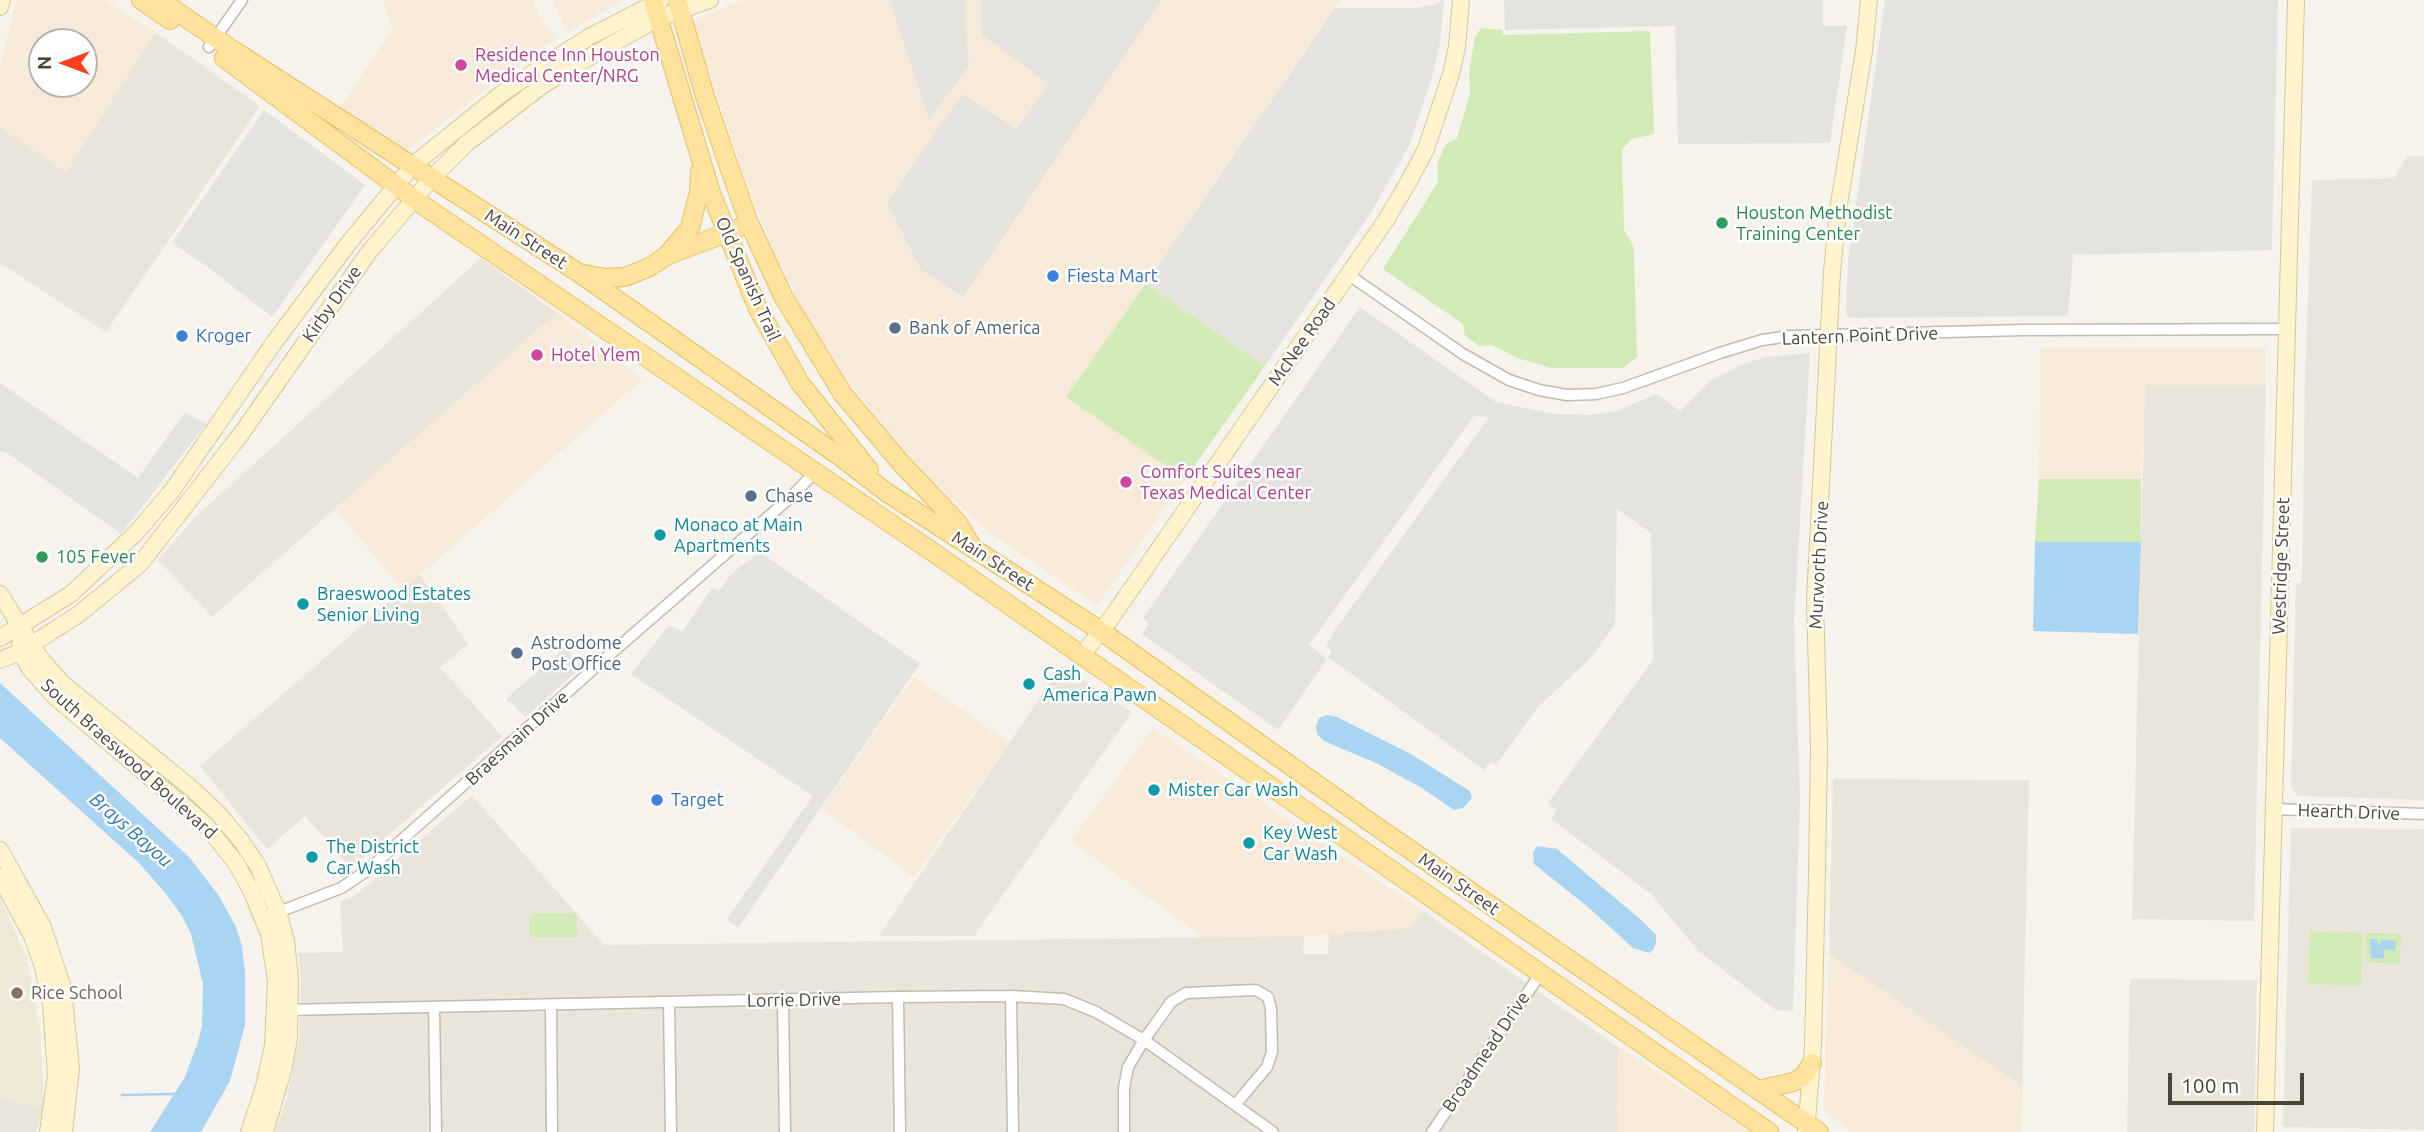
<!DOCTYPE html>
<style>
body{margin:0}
#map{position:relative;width:2424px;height:1132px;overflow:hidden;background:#f6f3ec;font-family:Ubuntu,sans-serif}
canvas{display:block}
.north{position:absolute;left:28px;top:28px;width:70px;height:70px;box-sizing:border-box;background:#fff;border:2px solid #b7b4b0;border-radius:50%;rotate:270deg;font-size:19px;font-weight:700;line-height:28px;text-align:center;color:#4b4439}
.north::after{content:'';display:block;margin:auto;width:24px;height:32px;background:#fc3f1d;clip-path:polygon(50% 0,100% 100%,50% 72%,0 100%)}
.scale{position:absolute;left:2168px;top:1073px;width:136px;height:32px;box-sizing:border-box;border:4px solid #4b4439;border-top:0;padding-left:9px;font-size:21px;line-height:24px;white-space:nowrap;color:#4b4439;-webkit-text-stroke:5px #fff;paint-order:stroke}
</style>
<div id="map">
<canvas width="2424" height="1132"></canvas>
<div class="north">N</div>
<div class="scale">100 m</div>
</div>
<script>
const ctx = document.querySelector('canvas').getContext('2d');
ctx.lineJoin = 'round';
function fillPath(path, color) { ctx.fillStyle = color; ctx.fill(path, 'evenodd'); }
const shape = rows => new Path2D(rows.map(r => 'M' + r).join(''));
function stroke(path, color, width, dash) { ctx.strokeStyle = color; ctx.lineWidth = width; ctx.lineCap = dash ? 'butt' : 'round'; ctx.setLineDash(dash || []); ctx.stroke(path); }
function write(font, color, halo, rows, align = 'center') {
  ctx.font = font + ' Ubuntu,sans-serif'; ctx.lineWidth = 5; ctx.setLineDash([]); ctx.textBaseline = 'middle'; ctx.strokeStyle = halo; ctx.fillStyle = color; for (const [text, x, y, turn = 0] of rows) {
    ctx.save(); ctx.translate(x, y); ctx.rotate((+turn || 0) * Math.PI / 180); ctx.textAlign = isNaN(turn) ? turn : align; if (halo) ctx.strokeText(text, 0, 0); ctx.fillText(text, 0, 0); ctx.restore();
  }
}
fillPath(shape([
 [155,32,260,106,106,332,0,263,0,127,66,172],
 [2407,156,2424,156,2424,800,2298,796,2291,787,2296,584,2302,582,2305,383,2312,180,2394,178],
 [481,258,557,313,212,617,158,560,192,520],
 [2145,385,2266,385,2254,921,2132,919],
 [420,575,468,644,440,667,502,736,351,868,305,816,267,849,200,766],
 [1061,666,1132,712,974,936,879,936],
 [1833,779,2029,780,2022,1086,1829,954],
 [472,795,604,945,1304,936,1303,954,1328,954,1329,934,1410,928,1423,911,1618,1047,1617,1132,275,1132,287,1098,299,1039,301,979,298,953,343,952,340,901,353,897,368,885],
 [2291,828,2424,829,2424,1130,2283,1127],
 [2130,979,2257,980,2254,1132,2127,1132],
 [0,1097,44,1108,36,1132,0,1132]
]), '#eae5da');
fillPath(shape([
 [16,0,104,0,155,32,66,172,0,127,0,66],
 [42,42,84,42,84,84,42,84],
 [383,0,533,0,542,21,558,38,534,52,407,150,339,110,392,29],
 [552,0,625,0,567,32],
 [745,0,1340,0,1067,397,1185,479,1097,606,990,533,949,497,901,449,847,380,808,320,775,254,748,188,693,24,697,18],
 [557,313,643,379,403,590,335,509],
 [2040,348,2266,348,2266,385,2145,385,2141,479,2039,479],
 [914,677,1009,742,914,877,822,809],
 [1153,728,1423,911,1410,928,1304,936,1203,937,1071,841],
 [1829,954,2022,1086,2021,1132,1853,1132,1824,1112],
 [1618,1047,1750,1132,1617,1132]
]), '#f7ead8');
fillPath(shape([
 [0,898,27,959,40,1028,44,1108,0,1097]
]), '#efe8d6');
fillPath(shape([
 [1481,28,1502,30,1503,35,1650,31,1654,134,1632,139,1622,149,1624,230,1633,246,1634,255,1637,357,1623,368,1552,368,1517,358,1492,345,1479,346,1465,336,1463,324,1383,269,1438,182,1437,164,1446,144,1457,138,1470,94,1469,72,1475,37],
 [1146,283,1265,366,1185,479,1066,397],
 [2039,479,2141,479,2141,542,2035,542],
 [533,913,573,913,577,918,577,937,530,937,529,917],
 [2310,931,2363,933,2361,986,2308,984],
 [2365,933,2401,934,2400,964,2365,962]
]), '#d2eab5');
fillPath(shape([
 [890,0,964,0,969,66,929,120],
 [981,0,1162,0,963,297,921,270,887,203,962,94,1017,129,1049,84,982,35],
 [1441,0,1444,0,1440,43,1432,77,1409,146,1372,211,1265,366,1146,283,1335,8,1417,8,1436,4],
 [1504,0,1823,0,1823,26,1847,26,1830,143,1678,144,1675,26,1505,30],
 [1885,0,2278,0,2272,250,2073,255,2068,316,1850,318,1846,314,1848,261],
 [264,110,365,185,272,317,205,265,172,243],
 [1360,307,1496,402,1555,414,1589,415,1616,411,1657,394,1680,411,1710,381,1741,365,1765,357,1810,353,1794,621,1800,799,1793,1011,1776,1010,1698,951,1651,894,1551,819,1557,810,1548,803,1653,660,1651,533,1617,509,1615,624,1590,659,1538,707,1496,765,1490,762,1484,770,1328,657,1332,651,1326,646,1335,630,1489,417,1474,416,1309,645,1327,659,1278,730,1142,634,1149,624,1143,618],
 [0,383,138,478,185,412,206,424,121,534,6,452,0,451],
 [760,552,920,664,738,928,727,919,813,796,631,674,669,625,682,632,712,588,719,591,732,573],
 [564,648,575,658,577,671,525,717,511,702,507,702,507,698]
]), '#e5e3e0');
fillPath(shape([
 [2035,542,2141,542,2138,634,2033,631],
 [0,683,189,857,219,896,236,927,242,946,245,972,245,1025,230,1081,201,1132,150,1132,185,1077,198,1042,202,1026,203,984,191,934,182,916,167,895,139,863,0,738],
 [1327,715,1337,717,1409,753,1470,791,1472,798,1463,808,1454,810,1422,788,1376,763,1324,741,1317,734,1316,726,1319,718],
 [1537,846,1557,849,1640,919,1656,935,1656,943,1653,950,1649,953,1633,948,1588,907,1534,864,1533,853],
 [2370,939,2377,939,2378,945,2380,945,2381,940,2396,941,2395,951,2384,949,2384,959,2371,958]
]), '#a9d4f2');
stroke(shape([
 [122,1095,174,1094]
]), '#a9d4f2', 2.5);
const street = shape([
 [209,47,242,0],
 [1349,275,1463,354,1509,380,1539,390,1567,395,1596,394,1623,388,1720,353,1762,340,1790,336,2023,330,2287,329],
 [2273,809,2424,814],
 [263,918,341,888,368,870,599,664,792,496,815,472],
 [1011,996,1013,1132],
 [898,997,900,1132],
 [783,1000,785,1132],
 [669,1002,671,1132],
 [551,1005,552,1132],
 [434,1007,436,1132],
 [285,1010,898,997,1011,996,1064,999,1096,1012,1144,1040,1273,1132],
 [1124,1132,1124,1088,1128,1067,1144,1040,1171,1002,1186,993,1256,990,1268,997,1271,1009,1272,1052,1267,1067,1235,1105],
 [1432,1132,1541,973]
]);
const secondary = shape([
 [0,7,2,0],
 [0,594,40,658,63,684,190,787,218,813,242,842,258,866,278,912,286,941,290,979,289,1038,284,1067,265,1132],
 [0,638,71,594,136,533,171,492,276,340,348,244,413,165,501,94,537,70,589,37,661,0],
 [20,644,20,652,30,669,55,697,205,824,236,863,251,890,269,934,276,981,273,1045,264,1087,249,1132],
 [1082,655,1112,617,1196,495,1386,220,1408,183,1426,149,1451,74,1457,47,1461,0],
 [0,660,20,652,79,614,140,564,241,434,369,252,432,178,467,143,543,85,579,63,658,18,710,0],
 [0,850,43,927,63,988,71,1068,64,1132],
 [0,877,32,936,43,967,51,1004,56,1075,48,1132],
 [1806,1132,1813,1047,1817,873,1819,746,1815,600,1832,272,1838,210,1864,51,1869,0],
 [2265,1132,2296,0]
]);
const primary = shape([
 [141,0,170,20],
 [160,0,233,50,579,273,842,458,886,492,1101,631,1367,820,1819,1132],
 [653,0,711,193,758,309,800,383,869,470],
 [677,0,705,96,727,161,749,223,783,296,842,393,900,462,958,523,971,545],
 [224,58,421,204,937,555,1769,1132],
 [671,254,737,229],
 [584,274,605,278,625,277,650,267,666,256,690,228,699,192,700,172],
 [1758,1090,1793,1082,1803,1077,1812,1063]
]);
stroke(street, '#c2bbae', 13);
stroke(secondary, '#d6c79b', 18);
stroke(primary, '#e6c16a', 20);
stroke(street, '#fff', 10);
stroke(secondary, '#fff3cd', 16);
stroke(primary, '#ffe39c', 18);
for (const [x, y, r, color] of [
 [461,65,7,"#d1479c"],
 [1722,223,7,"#2e9e5b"],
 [1053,276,7,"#3f7fe0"],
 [895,328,7,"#5c6f8a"],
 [182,336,7,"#3f7fe0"],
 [537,355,7,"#d1479c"],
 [1126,482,7,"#d1479c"],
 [751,496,7,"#5c6f8a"],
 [660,535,7,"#0f9aa8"],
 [42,557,7,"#2e9e5b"],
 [303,604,7,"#0f9aa8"],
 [517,653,7,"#5c6f8a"],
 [1029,684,7,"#0f9aa8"],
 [1154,790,7,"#0f9aa8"],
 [657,800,7,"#3f7fe0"],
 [1249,843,7,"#0f9aa8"],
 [312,857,7,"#0f9aa8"],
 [17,993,7,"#8d6e63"]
]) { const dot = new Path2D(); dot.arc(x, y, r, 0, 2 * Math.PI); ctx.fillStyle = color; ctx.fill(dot); stroke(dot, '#fff', 2.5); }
write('18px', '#b23c85', '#fff', [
 ["Residence Inn Houston",475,55],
 ["Medical Center/NRG",475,76],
 ["Hotel Ylem",551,355],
 ["Comfort Suites near",1140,472],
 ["Texas Medical Center",1140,493]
], 'left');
write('18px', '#27864d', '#fff', [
 ["Houston Methodist",1736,213],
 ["Training Center",1736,234],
 ["105 Fever",56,557]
], 'left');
write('18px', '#4b4439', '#fff', [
 ["Main Street",526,239,33],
 ["Old Spanish Trail",748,279,66],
 ["Kirby Drive",332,304,-55],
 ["Lantern Point Drive",1860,336,-2],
 ["McNee Road",1302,342,-55],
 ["Main Street",993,561,33],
 ["Murworth Drive",1819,565,-87],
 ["Westridge Street",2281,566,-88],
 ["Braesmain Drive",517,738,-42],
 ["South Braeswood Boulevard",129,759,42],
 ["Hearth Drive",2349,812,2],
 ["Main Street",1459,884,35],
 ["Lorrie Drive",794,1000,-1],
 ["Broadmead Drive",1486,1052,-56]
]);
write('18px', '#366cbe', '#fff', [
 ["Fiesta Mart",1067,276],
 ["Kroger",196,336],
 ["Target",671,800]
], 'left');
write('18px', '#4e5e75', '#fff', [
 ["Bank of America",909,328],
 ["Chase",765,496],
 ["Astrodome",531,643],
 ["Post Office",531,664]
], 'left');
write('18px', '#0d838f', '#fff', [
 ["Monaco at Main",674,525],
 ["Apartments",674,546],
 ["Braeswood Estates",317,594],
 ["Senior Living",317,615],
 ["Cash",1043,674],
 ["America Pawn",1043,695],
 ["Mister Car Wash",1168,790],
 ["Key West",1263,833],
 ["Car Wash",1263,854],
 ["The District",326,847],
 ["Car Wash",326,868]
], 'left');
write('18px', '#785e54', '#fff', [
 ["Rice School",31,993]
], 'left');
write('italic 19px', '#2e7ab2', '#fff', [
 ["Brays Bayou",131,830,41]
]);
</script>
